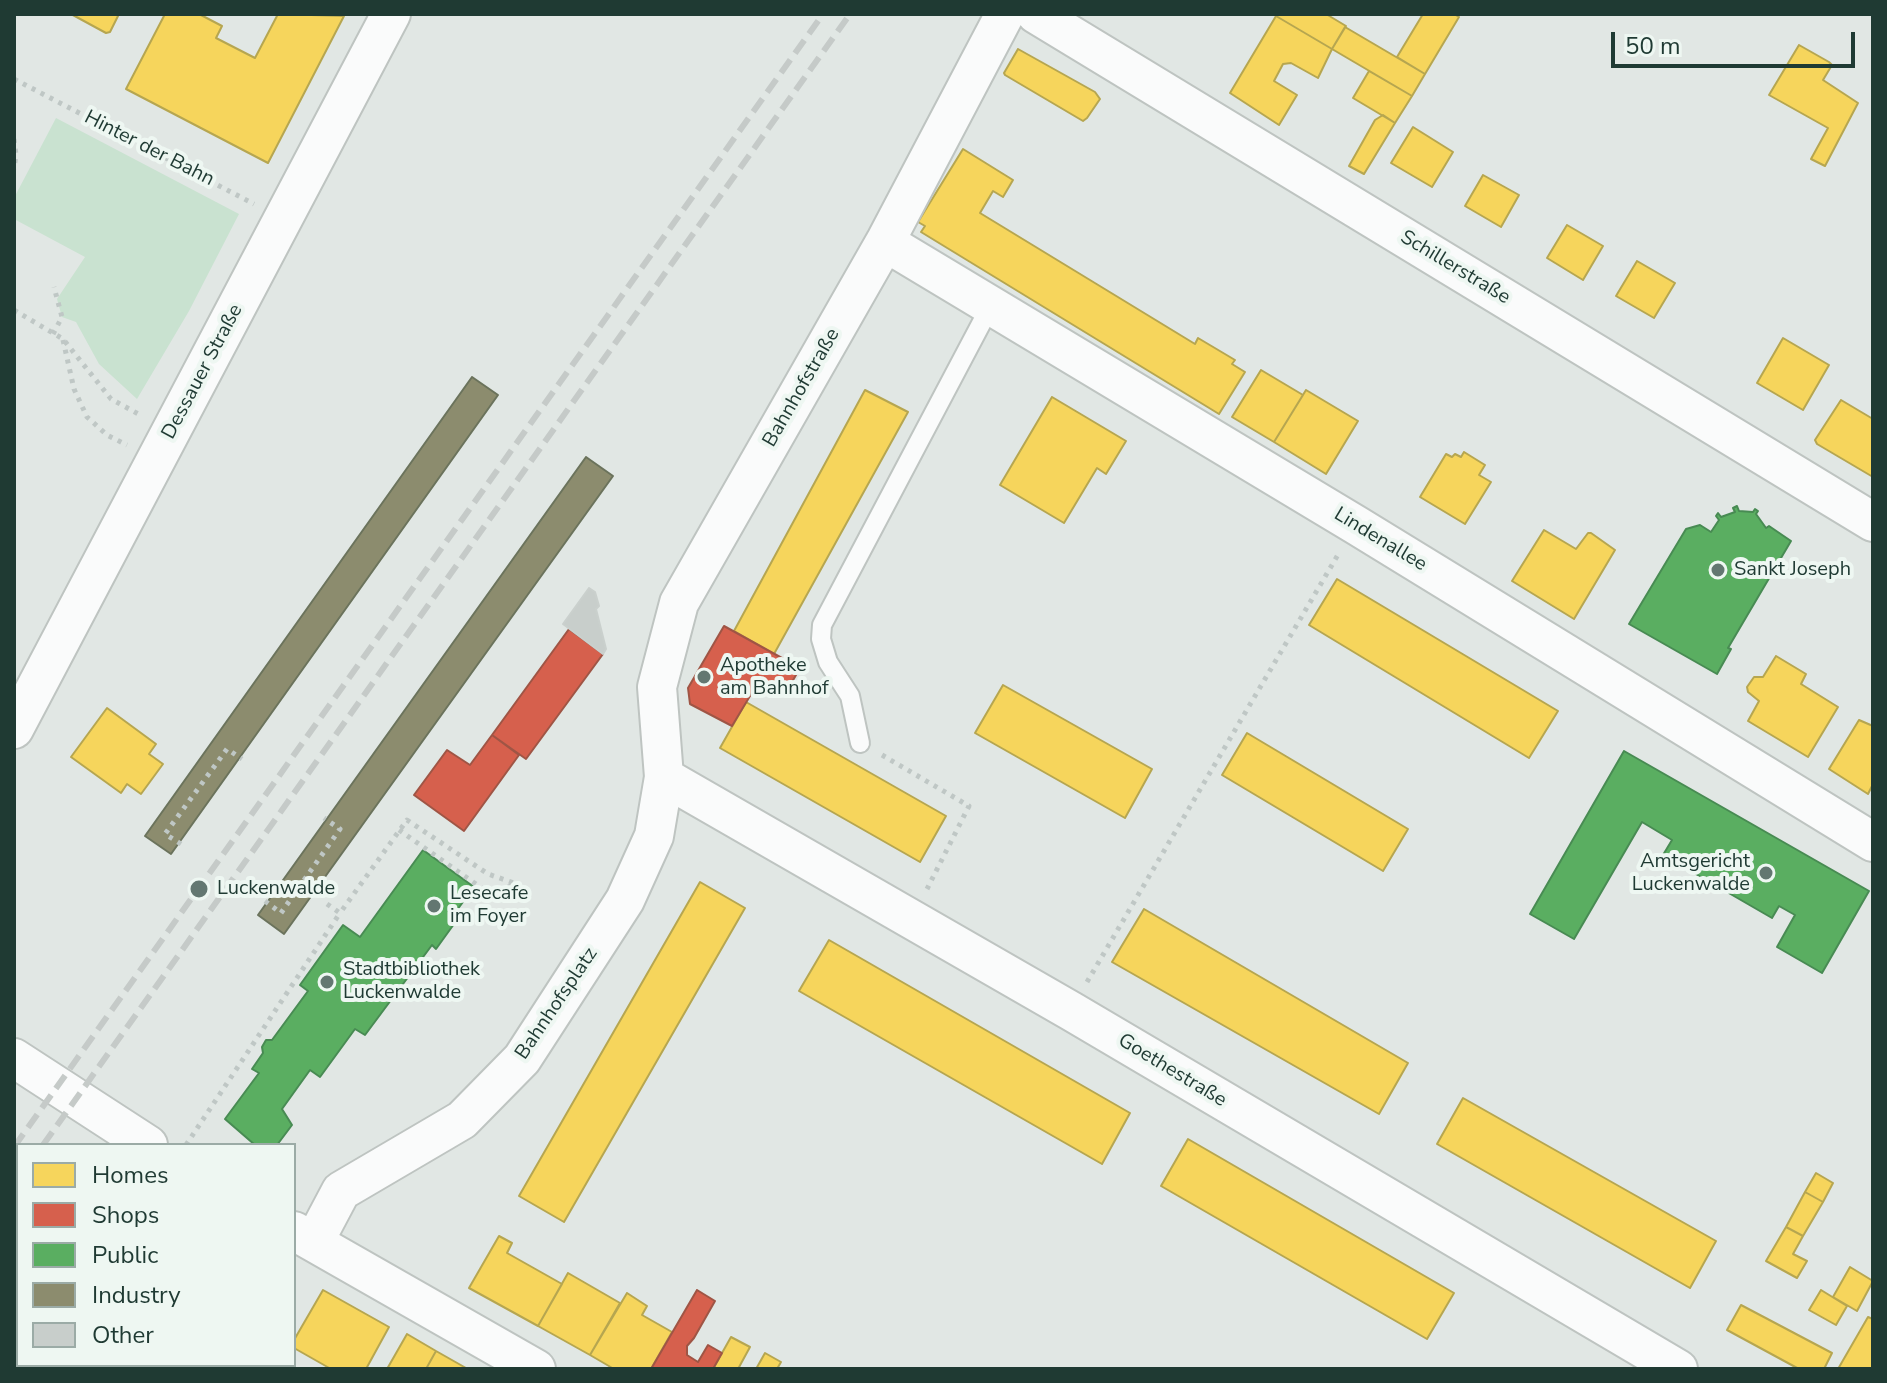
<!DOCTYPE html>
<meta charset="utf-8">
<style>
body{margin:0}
#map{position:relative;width:1887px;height:1383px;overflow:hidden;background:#e1e7e4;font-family:"Nunito Sans",sans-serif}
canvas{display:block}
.frame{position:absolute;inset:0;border:16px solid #1f3a33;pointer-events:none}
.legend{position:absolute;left:16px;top:1143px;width:280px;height:224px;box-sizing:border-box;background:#eef7f2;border:2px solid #9baba6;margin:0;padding:10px 14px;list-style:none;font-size:24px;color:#1f3a33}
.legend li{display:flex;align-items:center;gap:16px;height:40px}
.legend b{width:40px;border:2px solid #9baba6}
.scale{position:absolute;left:1611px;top:32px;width:244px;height:36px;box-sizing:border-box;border:4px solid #1f3a33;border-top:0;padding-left:10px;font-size:24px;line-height:28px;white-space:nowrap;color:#1f3a33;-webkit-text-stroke:6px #eef7f2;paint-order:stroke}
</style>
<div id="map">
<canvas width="1887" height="1383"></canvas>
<div class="frame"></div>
<ul class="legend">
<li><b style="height:22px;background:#f6d55c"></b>Homes</li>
<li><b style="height:22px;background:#d6604d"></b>Shops</li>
<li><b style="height:22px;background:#5aae61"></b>Public</li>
<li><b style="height:22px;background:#8c8c6e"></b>Industry</li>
<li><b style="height:22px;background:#c8cecb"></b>Other</li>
</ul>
<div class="scale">50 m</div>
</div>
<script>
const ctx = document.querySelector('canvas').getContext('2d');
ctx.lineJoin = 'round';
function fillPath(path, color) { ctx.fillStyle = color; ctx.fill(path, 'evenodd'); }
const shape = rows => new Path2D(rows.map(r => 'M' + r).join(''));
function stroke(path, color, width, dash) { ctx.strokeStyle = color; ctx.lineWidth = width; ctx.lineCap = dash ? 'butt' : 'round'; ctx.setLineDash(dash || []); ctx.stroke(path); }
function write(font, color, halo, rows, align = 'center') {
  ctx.font = font + ' "Nunito Sans",sans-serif'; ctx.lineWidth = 8; ctx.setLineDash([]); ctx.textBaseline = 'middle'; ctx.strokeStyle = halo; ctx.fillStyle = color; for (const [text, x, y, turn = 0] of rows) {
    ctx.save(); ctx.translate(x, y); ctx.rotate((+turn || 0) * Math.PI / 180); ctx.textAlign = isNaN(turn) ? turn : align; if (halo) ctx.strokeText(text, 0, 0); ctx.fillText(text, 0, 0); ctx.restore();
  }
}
fillPath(shape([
 [56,118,239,214,189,311,137,399,99,364,76,322,62,317,57,299,85,257,14,219,14,198]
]), '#c9e2d0');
const homes = shape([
 [71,14,119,14,110,32,106,33,71,14],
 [165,14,199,14,222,26,216,38,255,58,278,14,344,16,268,163,126,89,165,14],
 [1277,14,1326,14,1346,26,1332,49,1276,16,1277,14],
 [1423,14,1454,14,1459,17,1425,74,1397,57,1423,14],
 [1276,16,1332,49,1318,78,1291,63,1283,64,1274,81,1297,95,1279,125,1230,93,1276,16],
 [1345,27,1425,74,1412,96,1332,49,1345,27],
 [1799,45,1829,62,1832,65,1823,80,1858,103,1825,166,1811,159,1828,128,1769,95,1799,45],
 [1018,49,1095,92,1100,99,1087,118,1083,121,1005,75,1004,73,1018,49],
 [1369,71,1412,96,1395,123,1353,98,1369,71],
 [1383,115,1395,123,1364,174,1349,166,1375,120,1383,115],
 [1413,127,1453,152,1432,187,1391,163,1413,127],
 [963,149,1013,180,1003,197,993,191,980,213,1195,344,1198,338,1235,360,1232,364,1245,372,1219,414,921,232,925,226,918,222,963,149],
 [1483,175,1519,195,1501,227,1465,206,1483,175],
 [1567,225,1603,246,1583,280,1547,258,1567,225],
 [1637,261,1675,283,1654,318,1616,296,1637,261],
 [1783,338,1829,365,1803,410,1757,383,1783,338],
 [1261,370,1303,395,1274,442,1232,417,1261,370],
 [865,390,908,412,774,654,734,631,865,390],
 [1306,390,1358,421,1326,474,1274,442,1306,390],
 [1052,397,1126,441,1106,474,1097,468,1064,523,1000,485,1052,397],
 [1841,400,1873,419,1873,477,1817,444,1815,440,1841,400],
 [1464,452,1485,465,1479,475,1491,482,1465,524,1420,497,1446,454,1452,457,1455,454,1461,457,1464,452],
 [1544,530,1576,549,1588,533,1591,533,1615,550,1574,619,1512,581,1544,530],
 [1337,579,1558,711,1529,758,1309,625,1337,579],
 [1776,656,1806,674,1801,684,1838,707,1808,757,1748,721,1759,701,1748,692,1747,687,1754,677,1763,677,1776,656],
 [1003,685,1152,769,1125,818,975,733,1003,685],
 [746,702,946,816,920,862,720,748,746,702],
 [107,708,156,744,149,754,163,764,141,794,127,784,121,793,71,757,107,708],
 [1859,720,1873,726,1873,784,1868,794,1829,769,1859,720],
 [1247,733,1408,829,1383,871,1222,775,1247,733],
 [700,882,745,908,564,1222,519,1196,700,882],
 [1144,909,1408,1063,1379,1114,1112,962,1144,909],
 [829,940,1130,1113,1102,1164,799,991,829,940],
 [1463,1098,1716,1241,1690,1288,1437,1144,1463,1098],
 [1188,1139,1454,1293,1427,1339,1161,1186,1188,1139],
 [1816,1173,1833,1183,1823,1202,1805,1192,1816,1173],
 [1805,1192,1823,1202,1803,1236,1786,1227,1805,1192],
 [1786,1227,1803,1236,1793,1254,1807,1261,1797,1278,1766,1261,1786,1227],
 [499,1236,512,1243,507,1253,562,1284,538,1326,469,1288,499,1236],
 [1850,1267,1873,1281,1857,1311,1833,1297,1850,1267],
 [568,1273,620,1303,590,1355,538,1326,568,1273],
 [323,1290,389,1327,366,1369,331,1369,294,1348,294,1340,323,1290],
 [1821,1290,1847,1306,1836,1325,1809,1310,1821,1290],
 [627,1293,647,1306,642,1315,672,1332,651,1369,614,1369,590,1355,627,1293],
 [1741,1305,1832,1353,1824,1369,1799,1369,1727,1330,1741,1305],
 [1868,1317,1873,1319,1873,1369,1838,1369,1868,1317],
 [407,1334,436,1351,426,1369,387,1369,407,1334],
 [731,1337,750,1347,738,1369,713,1369,731,1337],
 [436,1351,466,1368,465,1369,426,1369,436,1351],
 [765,1353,781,1362,777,1369,756,1369,765,1353]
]);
fillPath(homes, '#f6d55c');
stroke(homes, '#b6a650', 2);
const shops = shape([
 [724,626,800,668,784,696,759,681,732,726,690,704,688,688,724,626],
 [569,629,603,654,526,759,492,735,569,629],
 [492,735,519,755,464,831,414,795,447,750,470,765,492,735],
 [697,1290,715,1301,694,1338,687,1346,687,1355,698,1362,708,1345,722,1353,713,1369,651,1369,697,1290]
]);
fillPath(shops, '#d6604d');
stroke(shops, '#9f5545', 2);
const public = shape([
 [1737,506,1739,511,1753,512,1755,509,1758,511,1756,514,1766,528,1769,526,1791,541,1728,648,1731,649,1717,674,1629,624,1686,529,1700,525,1711,532,1719,520,1716,516,1718,513,1721,517,1735,512,1733,508,1737,506],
 [1624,751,1869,891,1822,973,1777,947,1795,915,1779,906,1772,918,1663,855,1672,840,1642,822,1574,939,1530,914,1624,751],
 [423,850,474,887,449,921,454,924,436,949,432,945,365,1035,355,1029,320,1077,310,1070,282,1109,292,1125,277,1145,255,1145,225,1119,259,1073,252,1069,263,1053,262,1047,266,1040,272,1040,308,991,300,985,343,925,360,937,423,850]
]);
fillPath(public, '#5aae61');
stroke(public, '#488b53', 2);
const industry = shape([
 [472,377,498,395,171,854,145,836,472,377],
 [586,457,613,476,284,934,258,915,586,457]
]);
fillPath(industry, '#8c8c6e');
stroke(industry, '#6b735c', 2);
const building = shape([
 [589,588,595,592,599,606,596,609,606,649,603,654,563,624,589,588]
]);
fillPath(building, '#c8cecb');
stroke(building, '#cad0cd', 2);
const lane = shape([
 [860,743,850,696,828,662,821,639,822,625,991,305]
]);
const street = shape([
 [1036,14,1873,522],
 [885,242,1356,525,1873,842],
 [14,729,391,14],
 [664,777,1071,1011,1678,1369],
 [14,1058,148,1145],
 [294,1231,536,1369],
 [314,1242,341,1191,462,1120,522,1059,625,900,654,836,664,777,657,687,679,603,885,242,1005,14]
]);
stroke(lane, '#bec4c1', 22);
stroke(street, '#bec4c1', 42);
stroke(shape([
 [14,79,254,204],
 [14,139,16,155,14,169],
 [14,310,63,339,111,399,142,416],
 [53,334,62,317,54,287],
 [63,340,74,389,87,417,107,435,127,445],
 [882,755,969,806,927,889],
 [399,830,490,894,516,884],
 [181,844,165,834,227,749,242,759],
 [265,901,281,913,288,903,340,829,324,818],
 [327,904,340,913,407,820,488,874,517,884],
 [1087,982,1339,553],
 [186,1145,340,913]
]), '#bfc7c5', 5, [4, 6]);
stroke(lane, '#fafbfb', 18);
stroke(street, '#fafbfb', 38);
stroke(shape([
 [43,1145,850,14],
 [14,1147,823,14],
 [14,1185,18,1179]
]), '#c5cac8', 6, [16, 8]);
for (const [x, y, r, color] of [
 [1718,570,8,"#637771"],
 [704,677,8,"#637771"],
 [1766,873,8,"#637771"],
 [199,889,10,"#637771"],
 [434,906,8,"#637771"],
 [327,982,8,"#637771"]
]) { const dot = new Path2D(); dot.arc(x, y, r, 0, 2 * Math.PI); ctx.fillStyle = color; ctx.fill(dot); stroke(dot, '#eef7f2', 3); }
write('20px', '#1f3a33', '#eef7f2', [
 ["Hinter der Bahn",149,149,27],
 ["Schillerstraße",1455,268,31],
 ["Dessauer Straße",203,372,-62],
 ["Bahnhofstraße",802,388,-60],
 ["Lindenallee",1380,540,31],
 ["Bahnhofsplatz",557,1004,-56],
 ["Goethestraße",1172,1071,31]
]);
write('20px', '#1f3a33', '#eef7f2', [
 ["Sankt Joseph",1734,570],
 ["Apotheke",720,666],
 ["am Bahnhof",720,689],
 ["Amtsgericht",1750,862,"right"],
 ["Luckenwalde",1750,885,"right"],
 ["Luckenwalde",217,889],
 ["Lesecafe",450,894],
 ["im Foyer",450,917],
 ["Stadtbibliothek",343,970],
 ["Luckenwalde",343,993]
], 'left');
</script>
